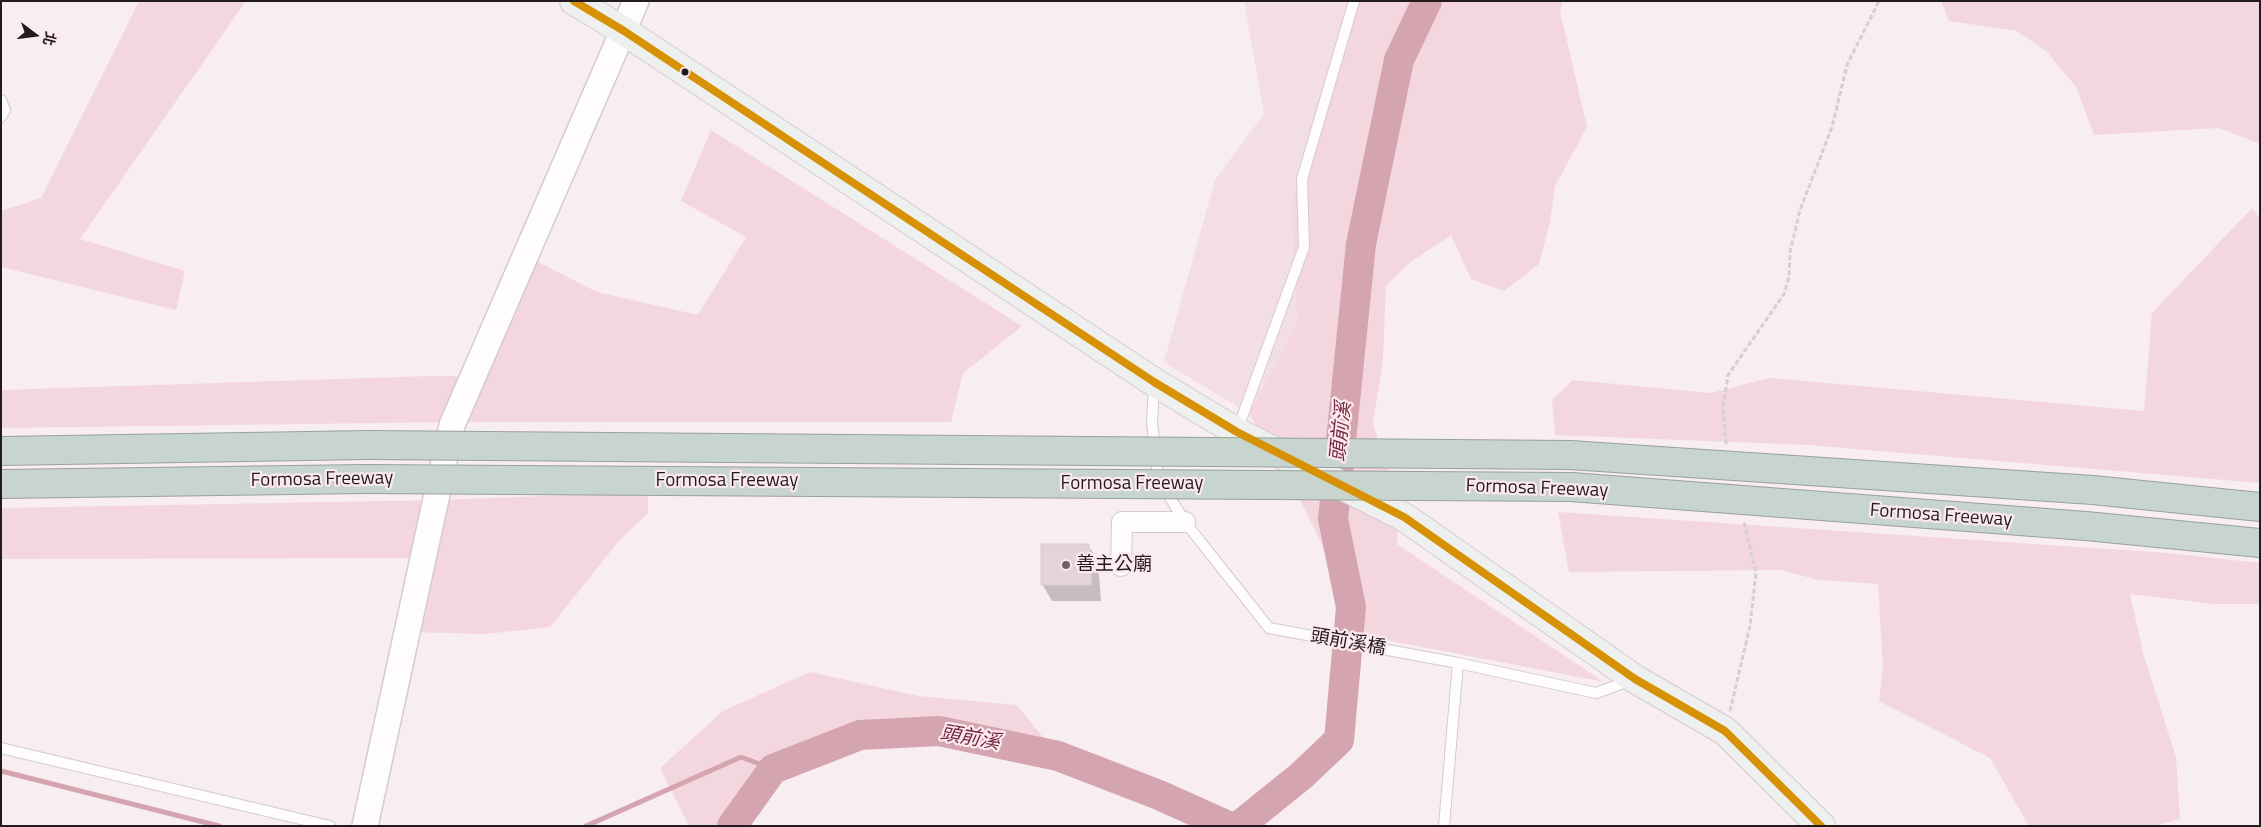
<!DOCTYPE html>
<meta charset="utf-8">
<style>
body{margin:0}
#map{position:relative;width:2261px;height:827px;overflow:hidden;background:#f8edf0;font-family:"Titillium Web","Noto Sans TC",sans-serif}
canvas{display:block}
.frame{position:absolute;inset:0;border:2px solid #221b1c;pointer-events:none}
.north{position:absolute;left:10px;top:10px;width:50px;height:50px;-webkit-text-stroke:4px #fce9ed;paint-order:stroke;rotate:105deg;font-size:14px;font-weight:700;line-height:20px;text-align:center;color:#221b1c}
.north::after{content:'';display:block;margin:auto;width:18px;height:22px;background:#221b1c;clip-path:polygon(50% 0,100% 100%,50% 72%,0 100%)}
</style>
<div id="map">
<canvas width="2261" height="827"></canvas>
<div class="frame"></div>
<div class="north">北</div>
</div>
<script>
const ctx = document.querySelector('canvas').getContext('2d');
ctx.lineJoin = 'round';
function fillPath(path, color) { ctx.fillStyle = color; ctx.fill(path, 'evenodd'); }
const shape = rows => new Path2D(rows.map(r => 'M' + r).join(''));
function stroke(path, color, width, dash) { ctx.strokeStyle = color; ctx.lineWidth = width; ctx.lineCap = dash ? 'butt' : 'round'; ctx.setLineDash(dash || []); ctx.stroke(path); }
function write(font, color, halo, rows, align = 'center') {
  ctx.font = font + ' "Titillium Web","Noto Sans TC",sans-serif'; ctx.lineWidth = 4.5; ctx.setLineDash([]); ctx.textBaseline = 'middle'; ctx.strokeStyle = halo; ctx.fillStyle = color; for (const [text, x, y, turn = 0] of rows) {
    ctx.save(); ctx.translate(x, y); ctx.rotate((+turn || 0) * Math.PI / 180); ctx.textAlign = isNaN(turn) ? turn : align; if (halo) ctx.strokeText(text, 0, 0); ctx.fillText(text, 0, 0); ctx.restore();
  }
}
fillPath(shape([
 [1244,1,1356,1,1291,205,1297,323,1249,414,1164,362,1215,180,1264,114]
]), '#f3dfe3');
fillPath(shape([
 [139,1,246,1,80,239,185,271,176,310,1,267,1,211,41,198],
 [1356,1,1563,1,1560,11,1587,127,1555,186,1550,222,1539,264,1504,291,1471,279,1451,235,1409,263,1386,286,1383,359,1373,424,1399,501,1397,544,1604,682,1365,636,1305,509,1249,414,1297,323,1291,205],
 [1941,1,2260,1,2260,144,2219,128,2094,135,2076,87,2047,52,2017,31,1949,21],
 [711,130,1022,326,963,373,951,422,458,422,1,428,1,390,430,376,455,376,475,383,528,257,597,292,698,315,746,237,681,201],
 [2252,208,2260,219,2260,483,1808,445,1555,435,1552,400,1573,380,1711,393,1770,378,2144,411,2152,313],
 [648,492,648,513,618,542,550,627,485,634,409,632,426,558,1,559,1,508,440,500],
 [1558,512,2168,553,2260,563,2260,604,2214,604,2130,594,2143,653,2176,757,2180,819,2155,826,2029,826,1990,758,1879,701,1883,668,1878,584,1818,580,1782,570,1569,572],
 [810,672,918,696,1017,705,1058,756,939,731,860,735,773,769,732,826,689,826,660,768,723,711]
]), '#f4d7de');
fillPath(shape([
 [1088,545,1098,561,1101,601,1052,601,1042,584]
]), '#0003');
stroke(shape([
 [1,771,219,826],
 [586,826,741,757,773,769]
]), '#d4a5b1', 5);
stroke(shape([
 [732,826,773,769,860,735,939,731,1058,756,1159,795,1228,826],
 [1239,826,1301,776,1339,740,1351,607,1333,519,1361,244,1399,60,1427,1]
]), '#d4a5b1', 30);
const building = shape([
 [1041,544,1089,544,1092,585,1041,585,1041,544]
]);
fillPath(building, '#e4d3d8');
stroke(building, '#d5cdce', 1);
const service = shape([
 [1,100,5,110,1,117],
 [1154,384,1152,422,1158,478,1185,522,1269,628,1458,663,1596,693,1632,680],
 [1237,431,1304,247,1302,179,1354,1],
 [1,748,330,826],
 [1444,826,1458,663]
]);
const minor = shape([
 [1121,566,1122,522,1185,522]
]);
const tertiary = shape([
 [365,826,452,425,636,1]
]);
const secondary = shape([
 [574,1,624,31,1154,382,1237,432,1404,517,1635,679,1725,731,1821,826]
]);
const motorway = shape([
 [1,451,368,445],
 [1570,455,2093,490,2260,507],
 [1,484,366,479],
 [1571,487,2086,526,2260,543]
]);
stroke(service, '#d3cbcd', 12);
stroke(minor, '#d3cbcd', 22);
stroke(tertiary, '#d3cbcd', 28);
stroke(secondary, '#d3cbcd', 30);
stroke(motorway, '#98a19b', 30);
stroke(shape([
 [1726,444,1723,407,1728,375,1784,294,1789,277,1790,252,1800,210,1832,127,1847,65,1879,1],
 [1730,711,1750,626,1756,573,1744,522]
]), '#d3d0d1', 3, [5, 2.5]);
stroke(service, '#fefcfd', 10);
stroke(minor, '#fefcfd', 20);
stroke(tertiary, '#fefcfd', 25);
stroke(secondary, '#eef0ef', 28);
stroke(motorway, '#c8d4ce', 28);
const motorwayBridge = shape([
 [368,445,1570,455],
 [366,479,1571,487]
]);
stroke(motorwayBridge, '#98a19b', 30, []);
stroke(motorwayBridge, '#c8d4ce', 28);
stroke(shape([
 [574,1,624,31,1154,382,1237,432,1404,517,1635,679,1725,731,1821,826]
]), '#d79104', 8);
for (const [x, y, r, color] of [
 [685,72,4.5,"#221b1c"],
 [1066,565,5,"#6d6466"]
]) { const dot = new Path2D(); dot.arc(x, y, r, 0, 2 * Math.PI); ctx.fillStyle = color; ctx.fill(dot); stroke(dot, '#fce9ed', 2); }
write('19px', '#221b1c', '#fce9ed', [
 ["Formosa Freeway",322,480,-1],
 ["Formosa Freeway",727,481],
 ["Formosa Freeway",1132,484],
 ["Formosa Freeway",1537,489,2],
 ["Formosa Freeway",1941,516,4],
 ["頭前溪橋",1348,643,10]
]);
write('19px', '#221b1c', '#fce9ed', [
 ["善主公廟",1076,565]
], 'left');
write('italic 20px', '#742842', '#fce9ed', [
 ["頭前溪",1342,432,-84],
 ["頭前溪",970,739,10]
]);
</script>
